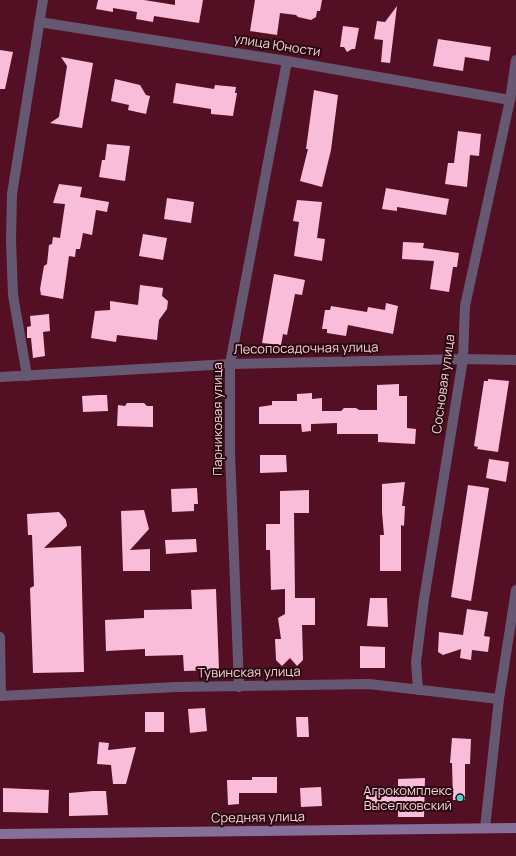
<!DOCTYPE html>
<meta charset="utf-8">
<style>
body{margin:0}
canvas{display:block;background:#530f23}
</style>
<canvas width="516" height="856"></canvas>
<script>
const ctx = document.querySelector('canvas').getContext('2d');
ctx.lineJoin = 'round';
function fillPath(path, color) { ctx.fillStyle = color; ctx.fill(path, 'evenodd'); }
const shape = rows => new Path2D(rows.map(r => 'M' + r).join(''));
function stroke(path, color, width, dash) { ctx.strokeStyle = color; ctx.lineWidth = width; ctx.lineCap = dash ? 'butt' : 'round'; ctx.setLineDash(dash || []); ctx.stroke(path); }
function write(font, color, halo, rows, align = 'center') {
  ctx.font = font + ' Manrope,sans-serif'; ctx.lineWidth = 4; ctx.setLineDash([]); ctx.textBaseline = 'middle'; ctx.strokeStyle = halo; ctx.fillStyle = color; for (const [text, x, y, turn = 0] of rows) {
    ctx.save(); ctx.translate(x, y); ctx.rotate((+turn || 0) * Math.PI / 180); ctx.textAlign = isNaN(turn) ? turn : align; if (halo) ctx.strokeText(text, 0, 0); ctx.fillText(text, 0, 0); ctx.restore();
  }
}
fillPath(shape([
 [98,0,144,0,175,5,175,0,203,0,199,23,154,16,153,22,136,19,137,12,113,8,113,12,96,9],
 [255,0,322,0,320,11,317,11,316,17,311,20,298,17,296,15,280,13,277,35,250,31],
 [397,6,390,63,381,62,383,40,374,39,377,21,385,22],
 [343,26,359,28,355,49,352,49,347,52,344,47,340,47],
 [438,39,491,47,489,61,465,57,463,71,433,66],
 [0,50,13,52,5,89,0,89],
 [61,57,93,63,82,128,50,123,59,117,67,66],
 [115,79,140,85,146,95,150,96,146,114,128,110,129,105,111,101],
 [176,83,214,89,215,85,236,87,235,93,237,93,233,116,211,114,211,109,173,103],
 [314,90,338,95,331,150,322,187,300,181,308,149,306,149],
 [458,131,481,134,479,156,470,155,467,187,445,184,448,163,454,163],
 [107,144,130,146,125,181,99,177,102,160,105,160],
 [59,184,82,187,80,197,109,202,107,212,96,210,92,235,83,233,80,249,76,249,75,257,69,256,63,299,41,295,40,289,44,266,47,264,49,245,52,244,53,237,60,238,65,204,53,203],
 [386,188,449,199,446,215,397,207,397,211,382,209],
 [167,198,194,202,191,223,164,219],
 [297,200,322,202,317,238,325,239,322,261,294,256,299,222,293,221],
 [143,234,167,238,163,260,139,256],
 [403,242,424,243,423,248,459,253,457,267,453,267,449,292,430,289,434,261,402,259],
 [274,274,305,280,302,295,295,294,287,335,283,334,281,345,262,343],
 [140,285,163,288,162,296,168,301,167,309,159,320,157,340,117,335,116,342,91,338,95,311,110,310,110,301,138,305],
 [386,303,398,306,393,334,348,325,346,336,327,333,327,329,322,329,325,310,330,310,331,306,367,312,368,307,385,310],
 [49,314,50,331,43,332,45,356,33,358,31,338,27,338,27,327,31,326,30,316],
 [488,379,509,381,498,452,477,449,478,447,474,446,484,381,488,381],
 [399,384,399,396,407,396,407,428,416,429,415,444,378,442,378,434,337,434,337,423,311,424,311,431,302,432,301,424,259,424,259,407,272,405,272,401,297,401,297,394,312,393,312,399,322,398,322,411,341,411,344,408,356,408,359,410,377,410,377,385],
 [99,395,107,395,108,411,83,412,82,396],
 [127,403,144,403,147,406,153,406,153,427,117,426,118,405,125,406],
 [260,455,286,455,287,472,260,473],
 [489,459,509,462,506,482,486,478],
 [405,482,402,506,405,506,404,526,401,525,401,571,380,571,380,535,384,535,382,512,382,484],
 [468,485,489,488,471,601,451,597],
 [197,488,198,504,194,504,194,511,172,512,171,489],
 [309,490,309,513,294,513,295,598,315,598,315,625,302,625,303,660,297,666,290,658,282,666,276,660,275,639,281,639,278,618,285,614,285,589,271,590,270,550,266,550,266,524,280,524,280,491],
 [144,510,149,529,130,550,150,549,150,571,123,571,121,511],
 [59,512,66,520,67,526,44,548,81,546,84,672,33,673,30,588,34,586,32,535,28,535,27,514],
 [196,539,197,552,166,554,165,540],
 [216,589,219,670,184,671,183,655,145,656,145,649,106,651,105,620,144,618,144,610,192,609,191,590],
 [370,598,387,598,388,627,367,626],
 [467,609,488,612,484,636,490,637,488,652,472,650,471,660,460,658,461,649,443,655,438,652,439,632,463,635],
 [360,646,385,647,385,668,360,668],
 [205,708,207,731,190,733,188,709],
 [145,712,164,712,164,732,145,732],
 [296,717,308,717,309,737,297,737],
 [452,738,471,739,470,764,465,764,465,800,453,800,452,763,450,763],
 [99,742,109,743,108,750,136,747,126,784,113,784,111,765,97,764],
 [252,777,277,777,277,793,239,793,239,804,228,805,227,780,252,780],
 [425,778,424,817,398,817,398,809,366,808,366,788,398,789,398,779],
 [321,787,322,806,301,807,300,788],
 [3,788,49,790,48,813,3,812],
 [93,791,106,791,108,815,69,816,69,793]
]), '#f9bcd9');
stroke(shape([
 [39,22,287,61,510,100],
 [27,376,13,295,11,240,12,194,43,0],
 [0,377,230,364,463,359,516,360],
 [0,637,1,696],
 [239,687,230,453,230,364,287,61],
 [418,690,416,662,424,599,463,359,465,306,510,100,516,60],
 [0,696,176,687,369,684,499,699],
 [485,828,499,699,516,590]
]), '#665873', 10);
stroke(shape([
 [0,834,516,828]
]), '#867099', 10);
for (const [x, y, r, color] of [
 [460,798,4,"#55cec5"]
]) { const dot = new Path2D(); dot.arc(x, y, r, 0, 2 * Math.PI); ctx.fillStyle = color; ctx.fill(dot); stroke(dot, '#270a11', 1.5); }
write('13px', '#facfd5', '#270a11', [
 ["улица Юности",277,46,9],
 ["Лесопосадочная улица",306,349,-1],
 ["Сосновая улица",444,384,-82],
 ["Парниковая улица",218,419,-90],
 ["Тувинская улица",249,673,-1],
 ["Средняя улица",258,818,-1]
]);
write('13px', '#facfd5', '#270a11', [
 ["Агрокомплекс",452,791],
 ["Выселковский",452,806]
], 'right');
</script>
